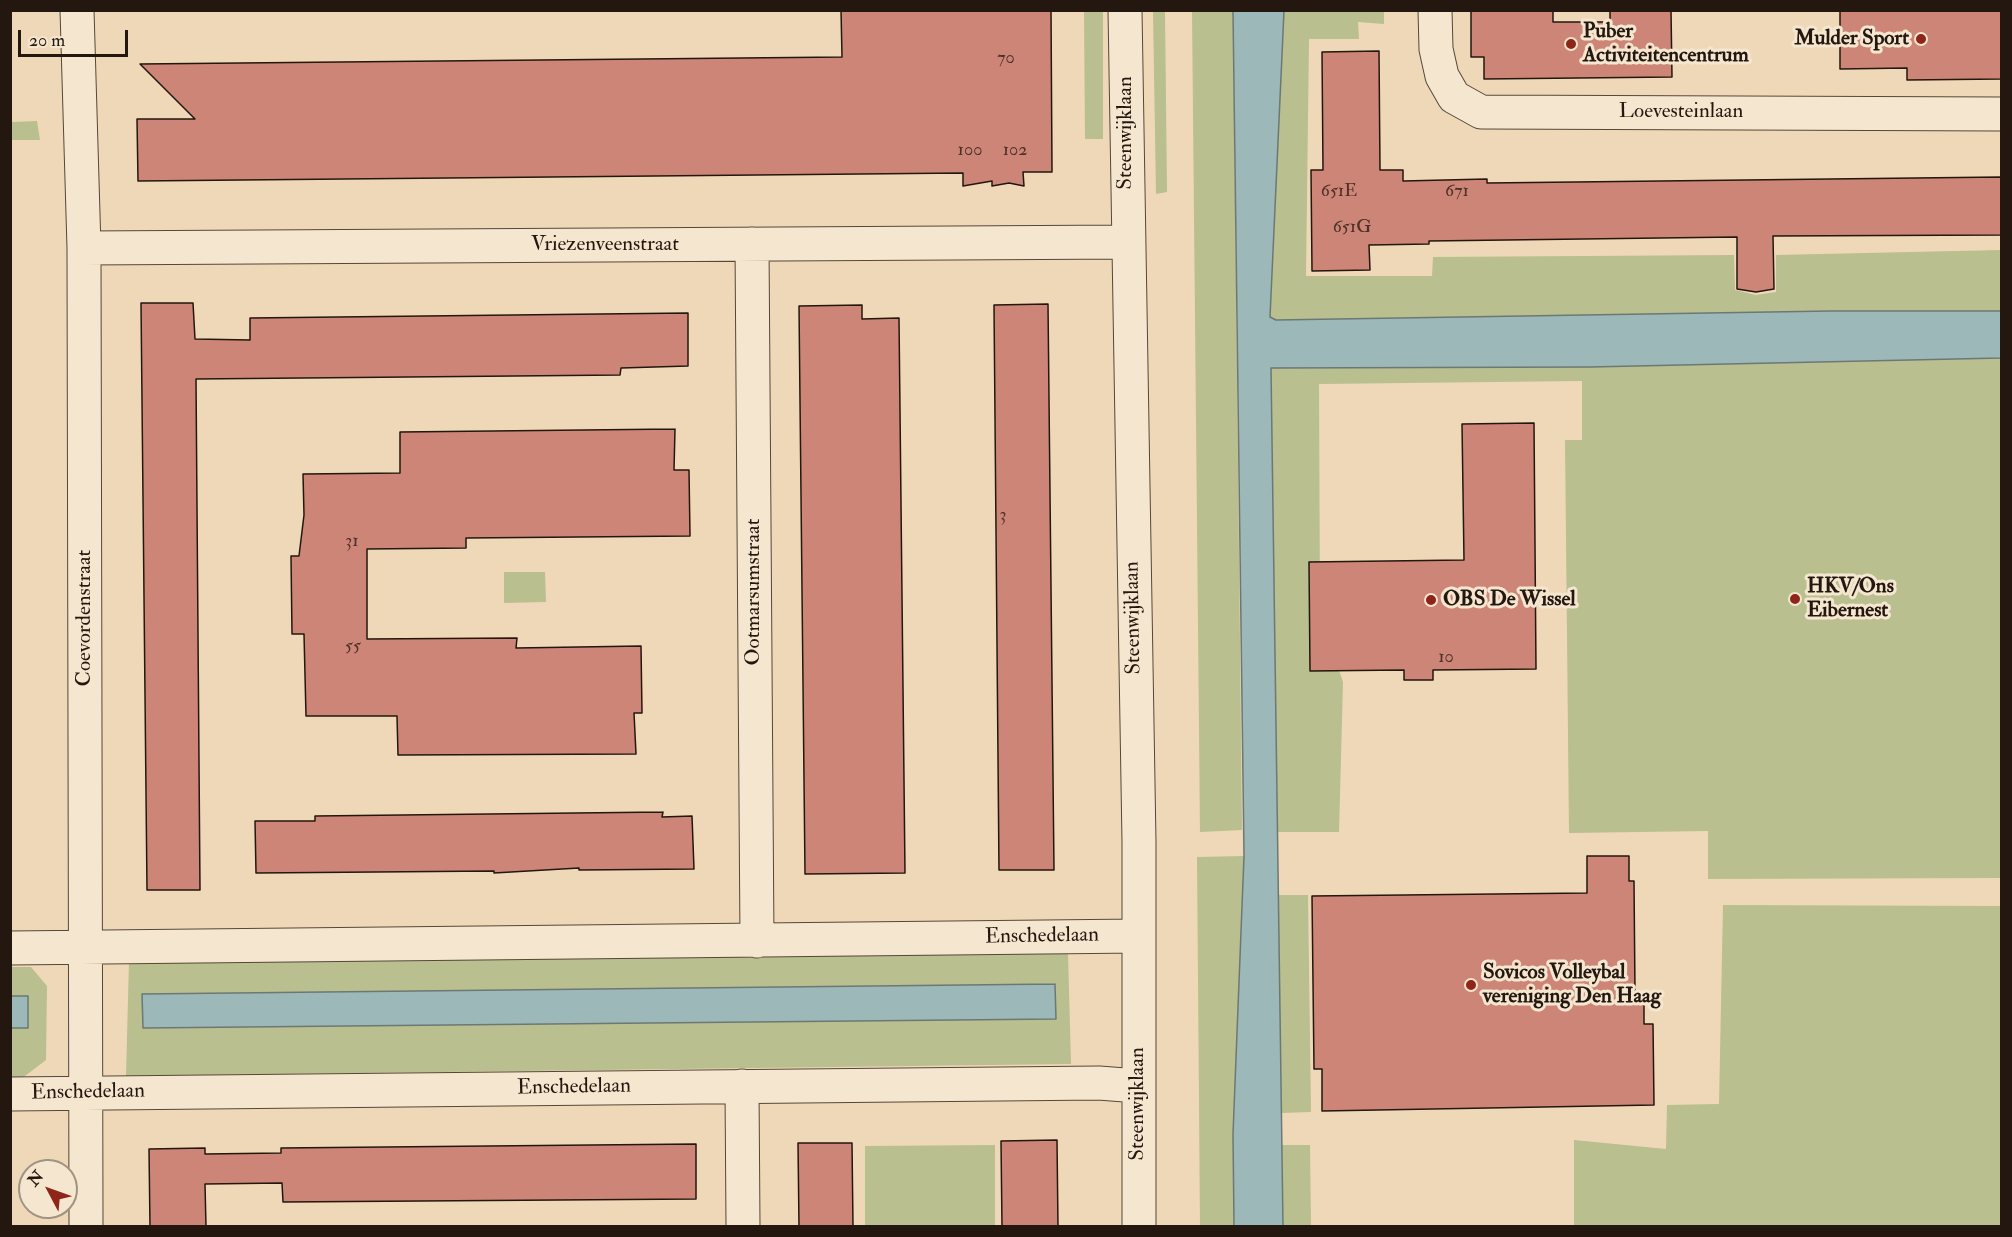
<!DOCTYPE html>
<style>
body{margin:0}
#map{position:relative;width:2012px;height:1237px;overflow:hidden;background:#efd8b7;font-family:"IM FELL Double Pica",serif}
canvas{display:block}
.frame{position:absolute;inset:0;border:12px solid #23170f;pointer-events:none}
.north{position:absolute;left:18px;top:1159px;width:60px;height:60px;box-sizing:border-box;background:#f5e6d0;border:2px solid #a19383;border-radius:50%;rotate:311deg;font-size:16px;font-weight:700;line-height:24px;text-align:center;color:#23170f}
.north::after{content:'';display:block;margin:auto;width:21px;height:27px;background:#8f2418;clip-path:polygon(50% 0,100% 100%,50% 72%,0 100%)}
.scale{position:absolute;left:18px;top:30px;width:110px;height:27px;box-sizing:border-box;border:3px solid #23170f;border-top:0;padding-left:8px;font-size:18px;line-height:21px;white-space:nowrap;color:#23170f;-webkit-text-stroke:4px #f5e6d0;paint-order:stroke}
</style>
<div id="map">
<canvas width="2012" height="1237"></canvas>
<div class="frame"></div>
<div class="north">N</div>
<div class="scale">20 m</div>
</div>
<script>
const ctx = document.querySelector('canvas').getContext('2d');
ctx.lineJoin = 'round';
function fillPath(path, color) { ctx.fillStyle = color; ctx.fill(path, 'evenodd'); }
const shape = rows => new Path2D(rows.map(r => 'M' + r).join(''));
function stroke(path, color, width, dash) { ctx.strokeStyle = color; ctx.lineWidth = width; ctx.lineCap = dash ? 'butt' : 'round'; ctx.setLineDash(dash || []); ctx.stroke(path); }
function write(font, color, halo, rows, align = 'center') {
  ctx.font = font + ' "IM FELL Double Pica",serif'; ctx.lineWidth = 6; ctx.setLineDash([]); ctx.textBaseline = 'middle'; ctx.strokeStyle = halo; ctx.fillStyle = color; for (const [text, x, y, turn = 0] of rows) {
    ctx.save(); ctx.translate(x, y); ctx.rotate((+turn || 0) * Math.PI / 180); ctx.textAlign = isNaN(turn) ? turn : align; if (halo) ctx.strokeText(text, 0, 0); ctx.fillText(text, 0, 0); ctx.restore();
  }
}
fillPath(shape([
 [1084,11,1103,11,1103,139,1085,139],
 [1153,11,1165,11,1167,192,1156,194],
 [1192,11,1233,11,1242,830,1200,832],
 [1284,11,1384,11,1384,24,1358,22,1359,39,1309,39,1306,276,1432,276,1433,257,1734,255,1735,290,1756,295,1776,292,1776,255,2001,250,2001,311,1831,311,1276,320,1270,318],
 [37,121,40,140,11,140,11,122],
 [2001,358,2001,878,1708,879,1708,831,1569,833,1565,440,1582,440,1582,381,1319,384,1320,615,1343,682,1339,832,1277,832,1270,368,1590,367],
 [504,572,545,572,546,602,504,603],
 [1244,856,1233,1134,1234,1226,1200,1226,1197,857],
 [1278,895,1308,895,1311,1112,1281,1113],
 [1723,905,2001,906,2001,1226,1574,1226,1574,1140,1666,1149,1667,1105,1719,1104],
 [1068,953,1071,1064,126,1076,129,961],
 [1055,984,1056,1019,143,1028,143,994],
 [11,967,31,967,47,986,46,1060,21,1079,11,1079,11,1028,28,1028,28,996,11,996],
 [995,1145,995,1226,865,1226,865,1146],
 [1282,1145,1310,1145,1311,1226,1283,1226]
]), '#b9bf8e');
const water = shape([
 [1233,11,1284,11,1270,317,1276,320,1831,311,2002,311,2001,358,1590,367,1271,368,1283,1226,1234,1226,1233,1134,1244,856,1233,11],
 [1055,984,1056,1019,143,1028,142,994,1055,984],
 [11,996,28,996,28,1028,11,1028,11,996]
]);
fillPath(water, '#9db8b8');
stroke(water, '#6c7874', 1.5);
const building = shape([
 [841,10,1051,10,1052,172,1023,172,1024,186,1009,183,992,186,992,181,963,186,963,173,138,181,137,119,195,119,140,64,842,57,841,10],
 [1471,10,1553,10,1553,22,1610,22,1610,10,1671,10,1672,77,1484,79,1484,57,1471,57,1471,10],
 [1840,10,2001,10,2001,79,1907,80,1907,68,1840,69,1840,10],
 [1379,51,1380,170,1403,170,1403,181,1487,179,1487,183,1575,182,2001,177,2001,235,1773,236,1774,289,1756,292,1737,289,1737,237,1429,241,1429,244,1369,245,1370,270,1312,271,1311,170,1323,170,1322,52,1379,51],
 [141,303,193,303,195,339,250,340,250,318,688,313,688,366,621,368,620,375,196,379,200,890,147,890,141,303],
 [1048,304,1054,870,999,870,994,305,1048,304],
 [862,305,862,319,899,318,905,873,805,874,799,306,862,305],
 [1534,423,1536,669,1433,670,1433,680,1404,680,1404,670,1310,671,1309,562,1464,560,1462,424,1534,423],
 [675,429,674,470,689,470,690,536,466,538,466,548,367,549,367,639,517,638,516,648,641,646,642,713,634,713,636,754,398,755,397,716,306,716,304,634,292,634,291,556,299,556,304,515,303,474,400,473,400,432,675,429],
 [663,812,662,817,692,816,694,869,579,870,579,868,494,873,494,871,256,873,255,821,315,821,315,816,663,812],
 [1587,856,1629,856,1629,881,1634,881,1635,994,1644,994,1644,1024,1653,1024,1654,1105,1322,1111,1322,1069,1314,1069,1312,896,1587,893,1587,856],
 [1057,1140,1058,1227,1002,1227,1001,1141,1057,1140],
 [798,1143,852,1143,853,1227,799,1227,798,1143],
 [696,1144,696,1199,283,1202,282,1183,205,1184,206,1227,150,1227,149,1149,205,1148,205,1154,281,1153,281,1148,696,1144]
]);
fillPath(building, '#cd8577');
stroke(building, '#23170f', 1.5);
const minor = shape([
 [77,10,84,248,86,1226],
 [1125,10,1139,842,1139,1226],
 [1435,10,1436,49,1442,76,1454,97,1481,112,2002,114],
 [752,244,757,941],
 [84,248,1126,242],
 [10,948,1138,936],
 [742,1086,743,1226],
 [10,1094,1099,1083,1138,1086]
]);
stroke(minor, '#564739', 35);
stroke(minor, '#f5e6d0', 33);
for (const [x, y, r, color] of [
 [1921,39,6,"#8f2418"],
 [1571,44,6,"#8f2418"],
 [1795,599,6,"#8f2418"],
 [1431,600,6,"#8f2418"],
 [1471,985,6,"#8f2418"]
]) { const dot = new Path2D(); dot.arc(x, y, r, 0, 2 * Math.PI); ctx.fillStyle = color; ctx.fill(dot); stroke(dot, '#f5e6d0', 2); }
write('18px', '#4e3229', null, [
 ["70",1006,59],
 ["100",970,151],
 ["102",1015,151],
 ["651E",1339,192],
 ["671",1457,192],
 ["651G",1352,228],
 ["3",1003,516],
 ["31",352,542],
 ["55",353,647],
 ["10",1446,658]
]);
write('bold 21px', '#23170f', '#f5e6d0', [
 ["Puber",1583,32],
 ["Activiteitencentrum",1583,56],
 ["Mulder Sport",1909,39,"right"],
 ["HKV/Ons",1807,587],
 ["Eibernest",1807,611],
 ["OBS De Wissel",1443,600],
 ["Sovicos Volleybal",1483,973],
 ["vereniging Den Haag",1483,997]
], 'left');
write('21px', '#23170f', '#f5e6d0', [
 ["Loevesteinlaan",1681,112],
 ["Steenwijklaan",1126,133,-90],
 ["Vriezenveenstraat",605,245],
 ["Ootmarsumstraat",754,592,-90],
 ["Coevordenstraat",85,618,-90],
 ["Steenwijklaan",1134,618,-91],
 ["Enschedelaan",1042,937,-1],
 ["Enschedelaan",574,1088,-1],
 ["Enschedelaan",88,1093,-1],
 ["Steenwijklaan",1138,1104,-90]
]);
</script>
